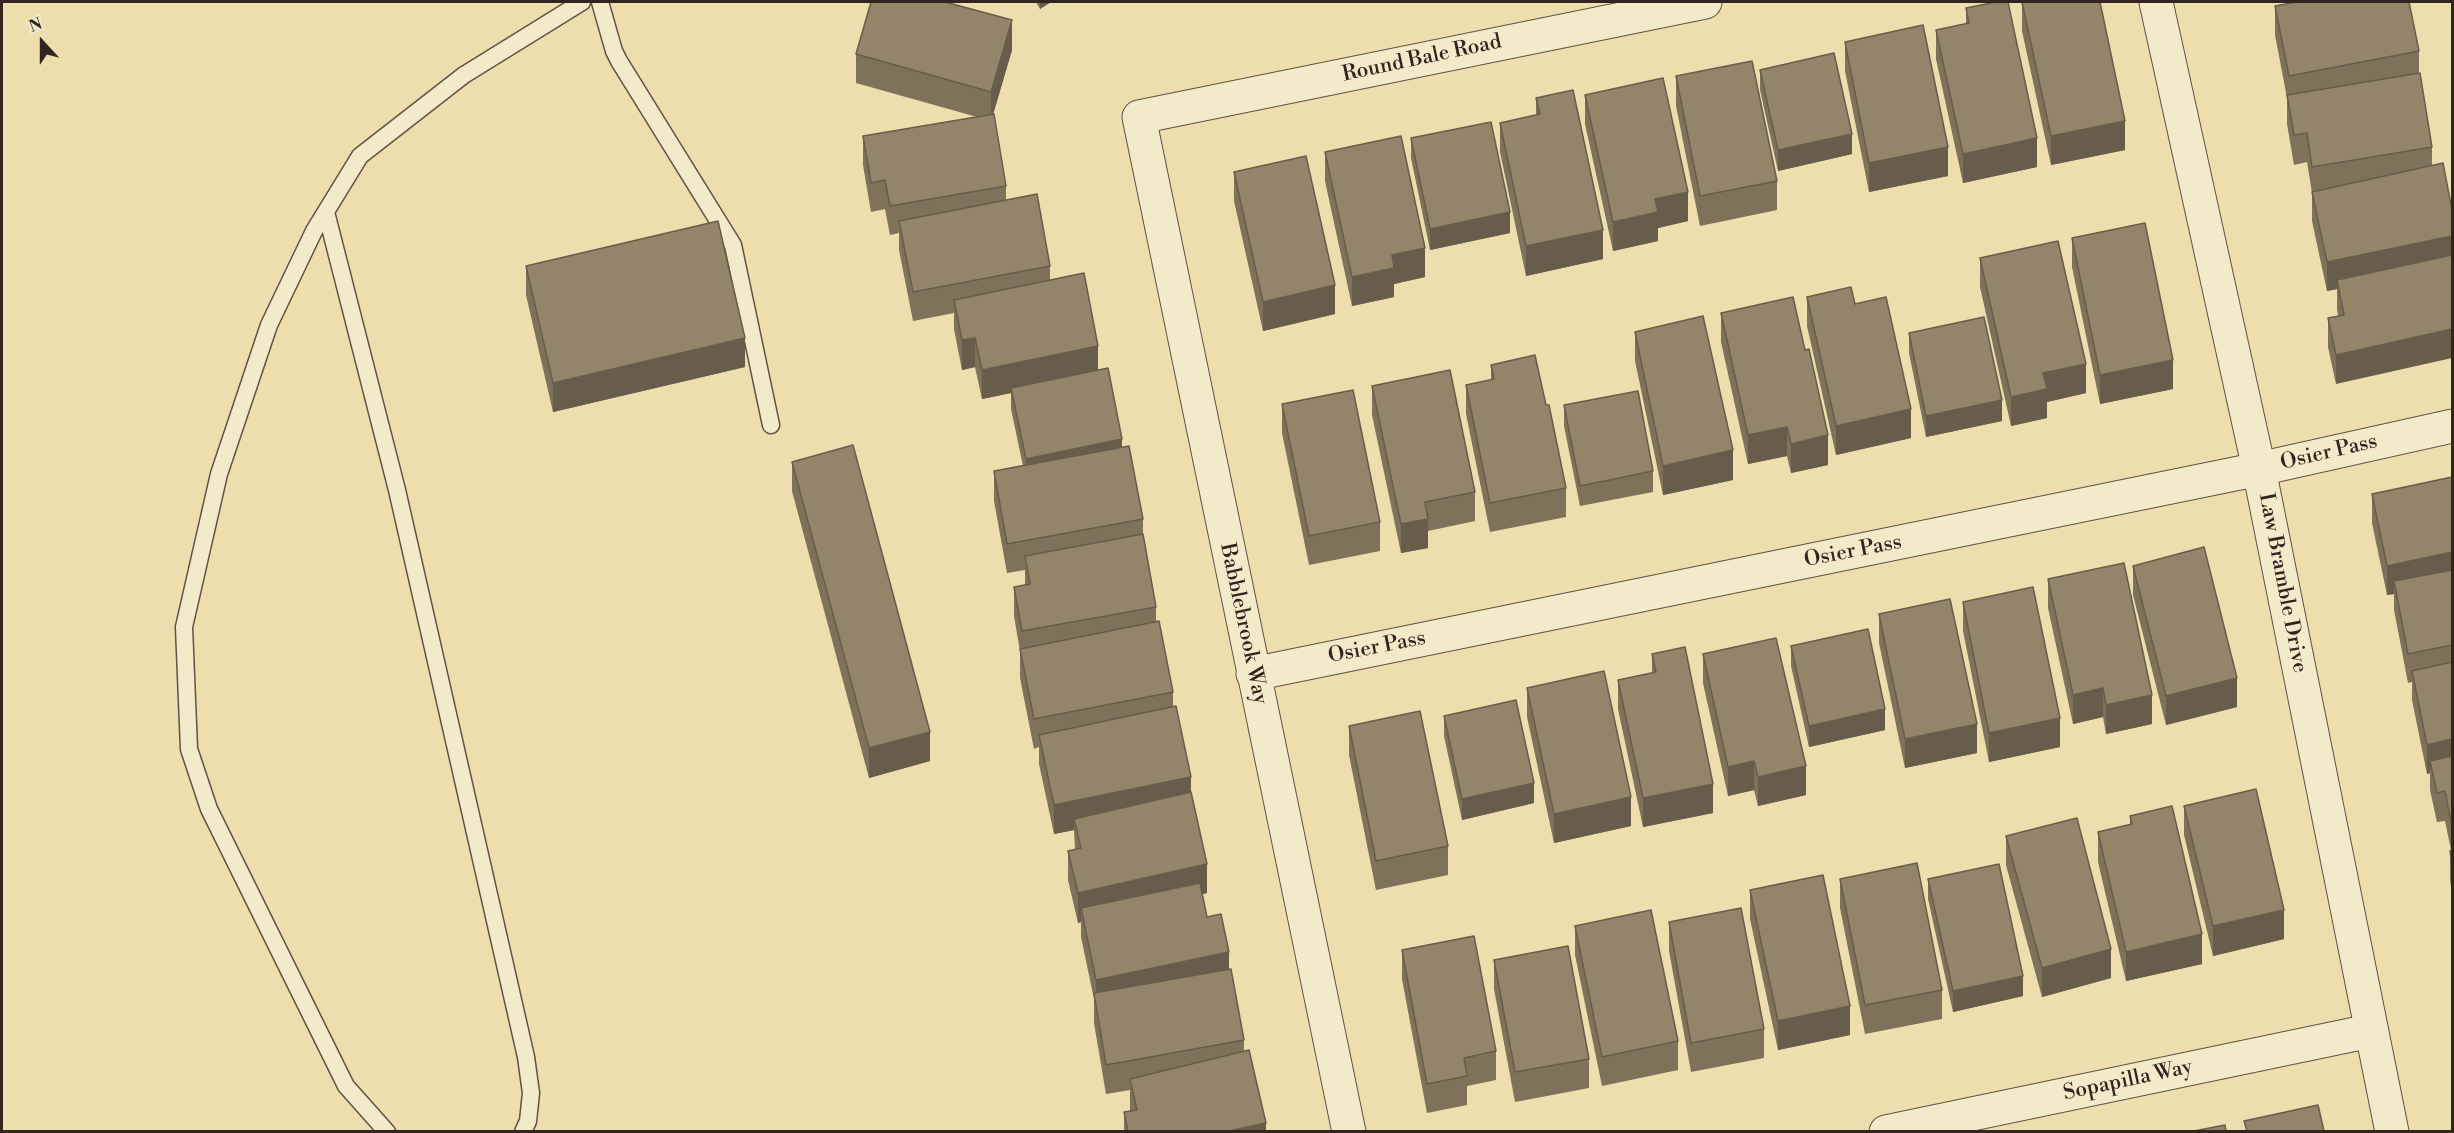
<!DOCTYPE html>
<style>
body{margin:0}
#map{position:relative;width:2454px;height:1133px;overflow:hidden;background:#eddeae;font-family:"Libre Bodoni",serif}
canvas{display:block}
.frame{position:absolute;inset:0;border:3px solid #32241f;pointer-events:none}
.north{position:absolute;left:12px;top:12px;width:60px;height:60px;-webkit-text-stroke:4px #f3eaca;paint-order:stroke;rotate:339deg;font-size:16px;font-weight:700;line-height:24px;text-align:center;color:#32241f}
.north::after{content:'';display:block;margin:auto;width:21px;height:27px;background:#32241f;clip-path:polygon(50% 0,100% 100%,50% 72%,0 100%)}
</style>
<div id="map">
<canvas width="2454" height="1133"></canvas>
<div class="frame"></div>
<div class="north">N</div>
</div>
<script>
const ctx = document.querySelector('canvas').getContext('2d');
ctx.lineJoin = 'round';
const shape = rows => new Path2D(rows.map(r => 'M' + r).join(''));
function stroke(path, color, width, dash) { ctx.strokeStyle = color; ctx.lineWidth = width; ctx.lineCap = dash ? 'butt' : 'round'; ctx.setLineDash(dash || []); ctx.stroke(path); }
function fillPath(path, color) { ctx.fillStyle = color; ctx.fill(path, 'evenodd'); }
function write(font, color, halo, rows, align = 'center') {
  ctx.font = font + ' "Libre Bodoni",serif'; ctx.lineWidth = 6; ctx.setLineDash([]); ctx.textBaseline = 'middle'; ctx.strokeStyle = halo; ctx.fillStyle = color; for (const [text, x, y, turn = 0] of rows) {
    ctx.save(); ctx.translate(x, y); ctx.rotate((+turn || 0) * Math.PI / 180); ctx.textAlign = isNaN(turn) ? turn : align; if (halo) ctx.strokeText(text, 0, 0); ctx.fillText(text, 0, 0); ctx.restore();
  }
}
const service = shape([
 [600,2,614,51,619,61,733,245,771,425],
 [326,212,397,490,526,1057,531,1093,528,1121,523,1132],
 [387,1132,346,1086,209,809,189,749,184,627,219,474,269,325,314,231,360,156,464,75,582,2]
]);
const minor = shape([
 [2156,2,2259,469,2392,1132],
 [1253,674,2259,469,2452,426],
 [1349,1132,1139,117,1705,2],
 [1886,1132,2370,1031]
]);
stroke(service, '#615243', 19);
stroke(minor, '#615243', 35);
stroke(service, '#f3eaca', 16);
stroke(minor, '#f3eaca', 33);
fillPath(shape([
 [1036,2,1051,2,1040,9],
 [2022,2,2125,150,2051,165,2022,31],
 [2275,6,2419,51,2419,74,2432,147,2432,166,2336,384,2328,347,2328,318,2338,316,2337,309,2337,289,2327,291,2312,221,2312,193,2307,162,2294,165,2287,124,2287,98,2275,35],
 [1966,8,2037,167,1963,183,1936,59,1936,30,1966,24],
 [1845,42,1948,176,1869,192,1845,71],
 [1012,50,993,115,1006,186,1006,200,1050,266,1050,280,1098,370,1143,519,1143,536,1156,607,1156,622,1173,692,1173,707,1191,793,1207,893,1202,894,1207,917,1229,970,1244,1040,1244,1052,1266,1131,1124,1131,1124,1112,1130,1111,1130,1090,1106,1094,1094,1023,1094,999,1081,937,1081,922,1078,923,1068,880,1068,851,1075,850,1074,830,1054,834,1039,764,1039,747,1034,749,1020,678,1020,651,1014,616,1014,587,1025,585,1025,570,1007,573,994,501,994,471,1023,466,1011,409,1011,393,982,399,975,367,962,370,954,329,954,313,913,321,899,250,899,233,890,235,885,209,871,212,863,165,863,136,977,117,856,83,856,54],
 [1760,70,1852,154,1778,171,1760,90],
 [1676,76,1777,181,1777,210,1700,226,1676,106],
 [1585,95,1688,221,1658,228,1658,241,1613,251,1585,124],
 [1536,98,1603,259,1526,276,1500,152,1500,123,1536,115],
 [1411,138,1510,233,1430,250,1411,158],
 [1325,152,1425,277,1394,284,1394,297,1352,306,1325,181],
 [1234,172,1335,314,1263,331,1234,201],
 [2072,238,2173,389,2100,404,2072,267],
 [1980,258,2086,393,2047,402,2047,418,2011,426,1980,287],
 [526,266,745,367,553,412,526,295],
 [1807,297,1855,304,1911,438,1836,455,1807,326],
 [1721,313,1828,465,1791,473,1787,456,1748,464,1721,342],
 [1635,332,1733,480,1663,495,1635,361],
 [1909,333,2002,421,1926,437,1909,353],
 [1491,365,1566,488,1566,517,1490,532,1466,414,1466,385,1491,380],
 [1372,386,1475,492,1475,521,1428,531,1428,548,1401,553,1372,415],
 [1282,404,1380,522,1380,551,1309,565,1282,433],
 [1564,405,1653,471,1653,492,1580,506,1564,426],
 [792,462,930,761,869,778,792,491],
 [2452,477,2452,894,2450,880,2450,851,2451,850,2445,821,2437,822,2430,790,2430,773,2427,774,2412,700,2412,682,2408,683,2394,610,2394,594,2387,595,2372,523,2372,494],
 [2133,566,2237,707,2166,725,2133,595],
 [2048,579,2152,724,2106,734,2103,717,2073,724,2048,608],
 [1963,602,2060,747,1989,762,1963,631],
 [1879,614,1977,753,1905,768,1879,643],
 [1791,646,1885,730,1809,747,1791,666],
 [1652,654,1713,813,1643,827,1618,709,1618,680,1652,673],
 [1703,654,1806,795,1758,806,1754,790,1728,796,1703,683],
 [1527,688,1631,826,1554,843,1527,717],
 [1444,716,1534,803,1462,820,1444,736],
 [1349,726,1448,846,1448,875,1376,890,1349,755],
 [2184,806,2284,939,2213,956,2184,835],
 [2130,816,2202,964,2126,981,2098,862,2098,832,2130,825],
 [2006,836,2111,978,2042,997,2006,865],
 [1840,879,1942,990,1942,1019,1865,1034,1840,908],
 [1928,879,2023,996,1953,1012,1928,899],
 [1750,890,1850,1035,1778,1050,1750,919],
 [1669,922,1764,1029,1764,1058,1691,1072,1669,951],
 [1575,926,1678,1041,1678,1070,1602,1086,1575,955],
 [1402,950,1496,1051,1496,1080,1467,1086,1467,1105,1427,1113,1402,979],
 [1494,960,1589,1059,1589,1088,1515,1102,1494,989]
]), '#7e725a');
fillPath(shape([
 [1040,2,1051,2,1040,9],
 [1012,20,1012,50,991,121,991,92],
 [2125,121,2125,150,2051,165,2051,136],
 [1852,134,1852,154,1778,171,1778,150],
 [2037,138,2037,167,1963,183,1963,154],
 [1948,147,1948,176,1869,192,1869,163],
 [1688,192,1688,221,1658,228,1658,241,1613,251,1613,222,1655,199],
 [1510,212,1510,233,1430,250,1430,229],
 [1603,230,1603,259,1526,276,1526,246],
 [2452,236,2452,265,2337,280,2337,289,2327,291,2327,262],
 [1425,248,1425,277,1394,284,1394,297,1352,306,1352,277,1392,255],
 [1335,285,1335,314,1263,331,1263,302],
 [2452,329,2452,358,2336,384,2336,355],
 [745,338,745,367,553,412,553,383],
 [975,338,975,367,962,370,962,340],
 [1098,346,1098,375,1011,388,1011,393,982,399,982,370],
 [2173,360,2173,389,2100,404,2100,375],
 [2086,364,2086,393,2047,402,2047,418,2011,426,2011,397,2043,373],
 [2002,400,2002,421,1926,437,1926,416],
 [1911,409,1911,438,1836,455,1836,426],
 [1787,427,1787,456,1748,464,1748,435],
 [1828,435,1828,465,1791,473,1791,444],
 [1122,439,1122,459,1026,479,1026,459],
 [1733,450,1733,480,1663,495,1663,466],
 [1428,519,1428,548,1401,553,1401,524],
 [2452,552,2452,581,2394,581,2394,594,2387,595,2387,566],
 [2237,678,2237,707,2166,725,2166,696],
 [2103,688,2103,717,2073,724,2073,695],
 [2152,695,2152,724,2106,734,2106,705],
 [1885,709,1885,730,1809,747,1809,726],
 [2060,718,2060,747,1989,762,1989,733],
 [1977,724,1977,753,1905,768,1905,739],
 [930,732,930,761,869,778,869,748],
 [2452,739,2452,768,2430,761,2430,773,2427,774,2427,745],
 [1754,761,1754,790,1728,796,1728,767],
 [1806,766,1806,795,1758,806,1758,777],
 [1191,777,1191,806,1074,819,1074,830,1054,834,1054,805],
 [1534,783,1534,803,1462,820,1462,799],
 [1713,784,1713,813,1643,827,1643,798],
 [1631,797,1631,826,1554,843,1554,814],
 [1207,864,1207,893,1084,921,1081,908,1081,922,1078,923,1078,893],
 [2284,910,2284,939,2213,956,2213,926],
 [2202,934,2202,964,2126,981,2126,952],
 [2111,949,2111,978,2042,997,2042,968],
 [1229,952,1229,981,1096,1005,1096,980],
 [2023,976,2023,996,1953,1012,1953,991],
 [1850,1006,1850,1035,1778,1050,1778,1021],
 [1266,1123,1266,1131,1229,1131]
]), '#675d4a');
const building = shape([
 [871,2,945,2,1012,20,991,92,856,54,871,2],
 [1996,2,2008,2,2037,138,1963,154,1936,30,1969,23,1966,8,1996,2],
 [2022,2,2100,2,2125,121,2051,136,2022,2],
 [2296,2,2409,2,2419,51,2289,76,2275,6,2296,2],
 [1923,25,1948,147,1869,163,1845,42,1923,25],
 [1834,53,1852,134,1778,150,1760,70,1834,53],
 [1752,61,1777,181,1700,196,1676,76,1752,61],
 [2420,73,2432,147,2312,167,2307,133,2294,135,2287,95,2420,73],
 [1663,78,1688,192,1655,199,1658,212,1613,222,1585,95,1663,78],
 [1573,90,1603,230,1526,246,1500,123,1540,114,1536,98,1573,90],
 [994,114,1006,186,890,206,885,180,871,183,863,136,994,114],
 [1491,122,1510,212,1430,229,1411,138,1491,122],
 [1401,136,1425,248,1392,255,1394,268,1352,277,1325,152,1401,136],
 [1306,156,1335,285,1263,302,1234,172,1306,156],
 [2443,163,2452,210,2452,236,2327,262,2312,192,2443,163],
 [1037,194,1050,266,913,292,899,221,1037,194],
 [718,221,745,338,553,383,526,266,718,221],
 [2145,223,2173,360,2100,375,2072,238,2145,223],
 [2058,241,2086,364,2043,373,2047,389,2011,397,1980,258,2058,241],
 [2452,255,2452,329,2336,355,2328,318,2344,315,2337,280,2452,255],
 [1084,273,1098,346,982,370,975,338,962,340,954,300,1084,273],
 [1851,287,1855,304,1886,297,1911,409,1836,426,1807,297,1851,287],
 [1793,297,1805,350,1809,349,1828,435,1791,444,1787,427,1748,435,1721,313,1793,297],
 [1703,316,1733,450,1663,466,1635,332,1703,316],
 [1984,317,2002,400,1926,416,1909,333,1984,317],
 [1535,355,1546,405,1549,405,1566,488,1490,503,1466,385,1494,379,1491,365,1535,355],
 [1108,368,1122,439,1026,459,1011,388,1108,368],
 [1450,370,1475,492,1425,502,1428,519,1401,524,1372,386,1450,370],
 [1353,390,1380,522,1309,536,1282,404,1353,390],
 [1638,391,1653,471,1580,486,1564,405,1638,391],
 [853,445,930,732,869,748,792,462,853,445],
 [1129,446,1143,519,1007,544,994,471,1129,446],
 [2452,477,2452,552,2387,566,2372,494,2452,477],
 [1143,534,1156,607,1022,631,1014,587,1030,584,1025,556,1143,534],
 [2204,547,2237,678,2166,696,2133,566,2204,547],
 [2124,563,2152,695,2106,705,2103,688,2073,695,2048,579,2124,563],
 [2452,570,2452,645,2408,654,2394,581,2452,570],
 [2033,587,2060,718,1989,733,1963,602,2033,587],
 [1950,599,1977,724,1905,739,1879,614,1950,599],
 [1159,621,1173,692,1034,719,1020,649,1159,621],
 [1868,629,1885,709,1809,726,1791,646,1868,629],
 [1776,638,1806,766,1758,777,1754,761,1728,767,1703,654,1776,638],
 [1685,647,1713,784,1643,798,1618,680,1656,672,1652,654,1685,647],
 [2452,662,2452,739,2427,745,2412,671,2452,662],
 [1604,671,1631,797,1554,814,1527,688,1604,671],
 [1516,700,1534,783,1462,799,1444,716,1516,700],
 [1176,706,1191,777,1054,805,1039,735,1176,706],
 [1420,711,1448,846,1376,861,1349,726,1420,711],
 [2452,756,2452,827,2445,791,2437,793,2430,761,2452,756],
 [2256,789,2284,910,2213,926,2184,806,2256,789],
 [1191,792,1207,864,1078,893,1068,851,1081,848,1074,819,1191,792],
 [2172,806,2202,934,2126,952,2098,832,2132,824,2130,816,2172,806],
 [2077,818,2111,949,2042,968,2006,836,2077,818],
 [2452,850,2452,865,2450,851,2452,850],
 [1917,863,1942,990,1865,1005,1840,879,1917,863],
 [1999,864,2023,976,1953,991,1928,879,1999,864],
 [1823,875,1850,1006,1778,1021,1750,890,1823,875],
 [1200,883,1207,917,1221,914,1229,952,1096,980,1081,908,1200,883],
 [1741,908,1764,1029,1691,1043,1669,922,1741,908],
 [1651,910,1678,1041,1602,1057,1575,926,1651,910],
 [1474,936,1496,1051,1464,1058,1467,1076,1427,1084,1402,950,1474,936],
 [1568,946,1589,1059,1515,1072,1494,960,1568,946],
 [1231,969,1244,1040,1106,1065,1094,993,1231,969],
 [1249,1050,1266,1123,1229,1131,1128,1131,1124,1112,1137,1110,1130,1079,1249,1050],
 [2318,1105,2324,1131,2247,1131,2244,1121,2318,1105],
 [2225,1125,2226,1131,2194,1131,2225,1125]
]);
fillPath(building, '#938569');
stroke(building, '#675d4a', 1.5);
write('21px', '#32241f', '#f3eaca', [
 ["Round Bale Road",1422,59,-12],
 ["Osier Pass",2329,453,-13],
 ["Osier Pass",1853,552,-11],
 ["Law Bramble Drive",2282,583,79],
 ["Babblebrook Way",1243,624,78],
 ["Osier Pass",1377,648,-11],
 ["Sopapilla Way",2128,1081,-12]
]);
</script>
